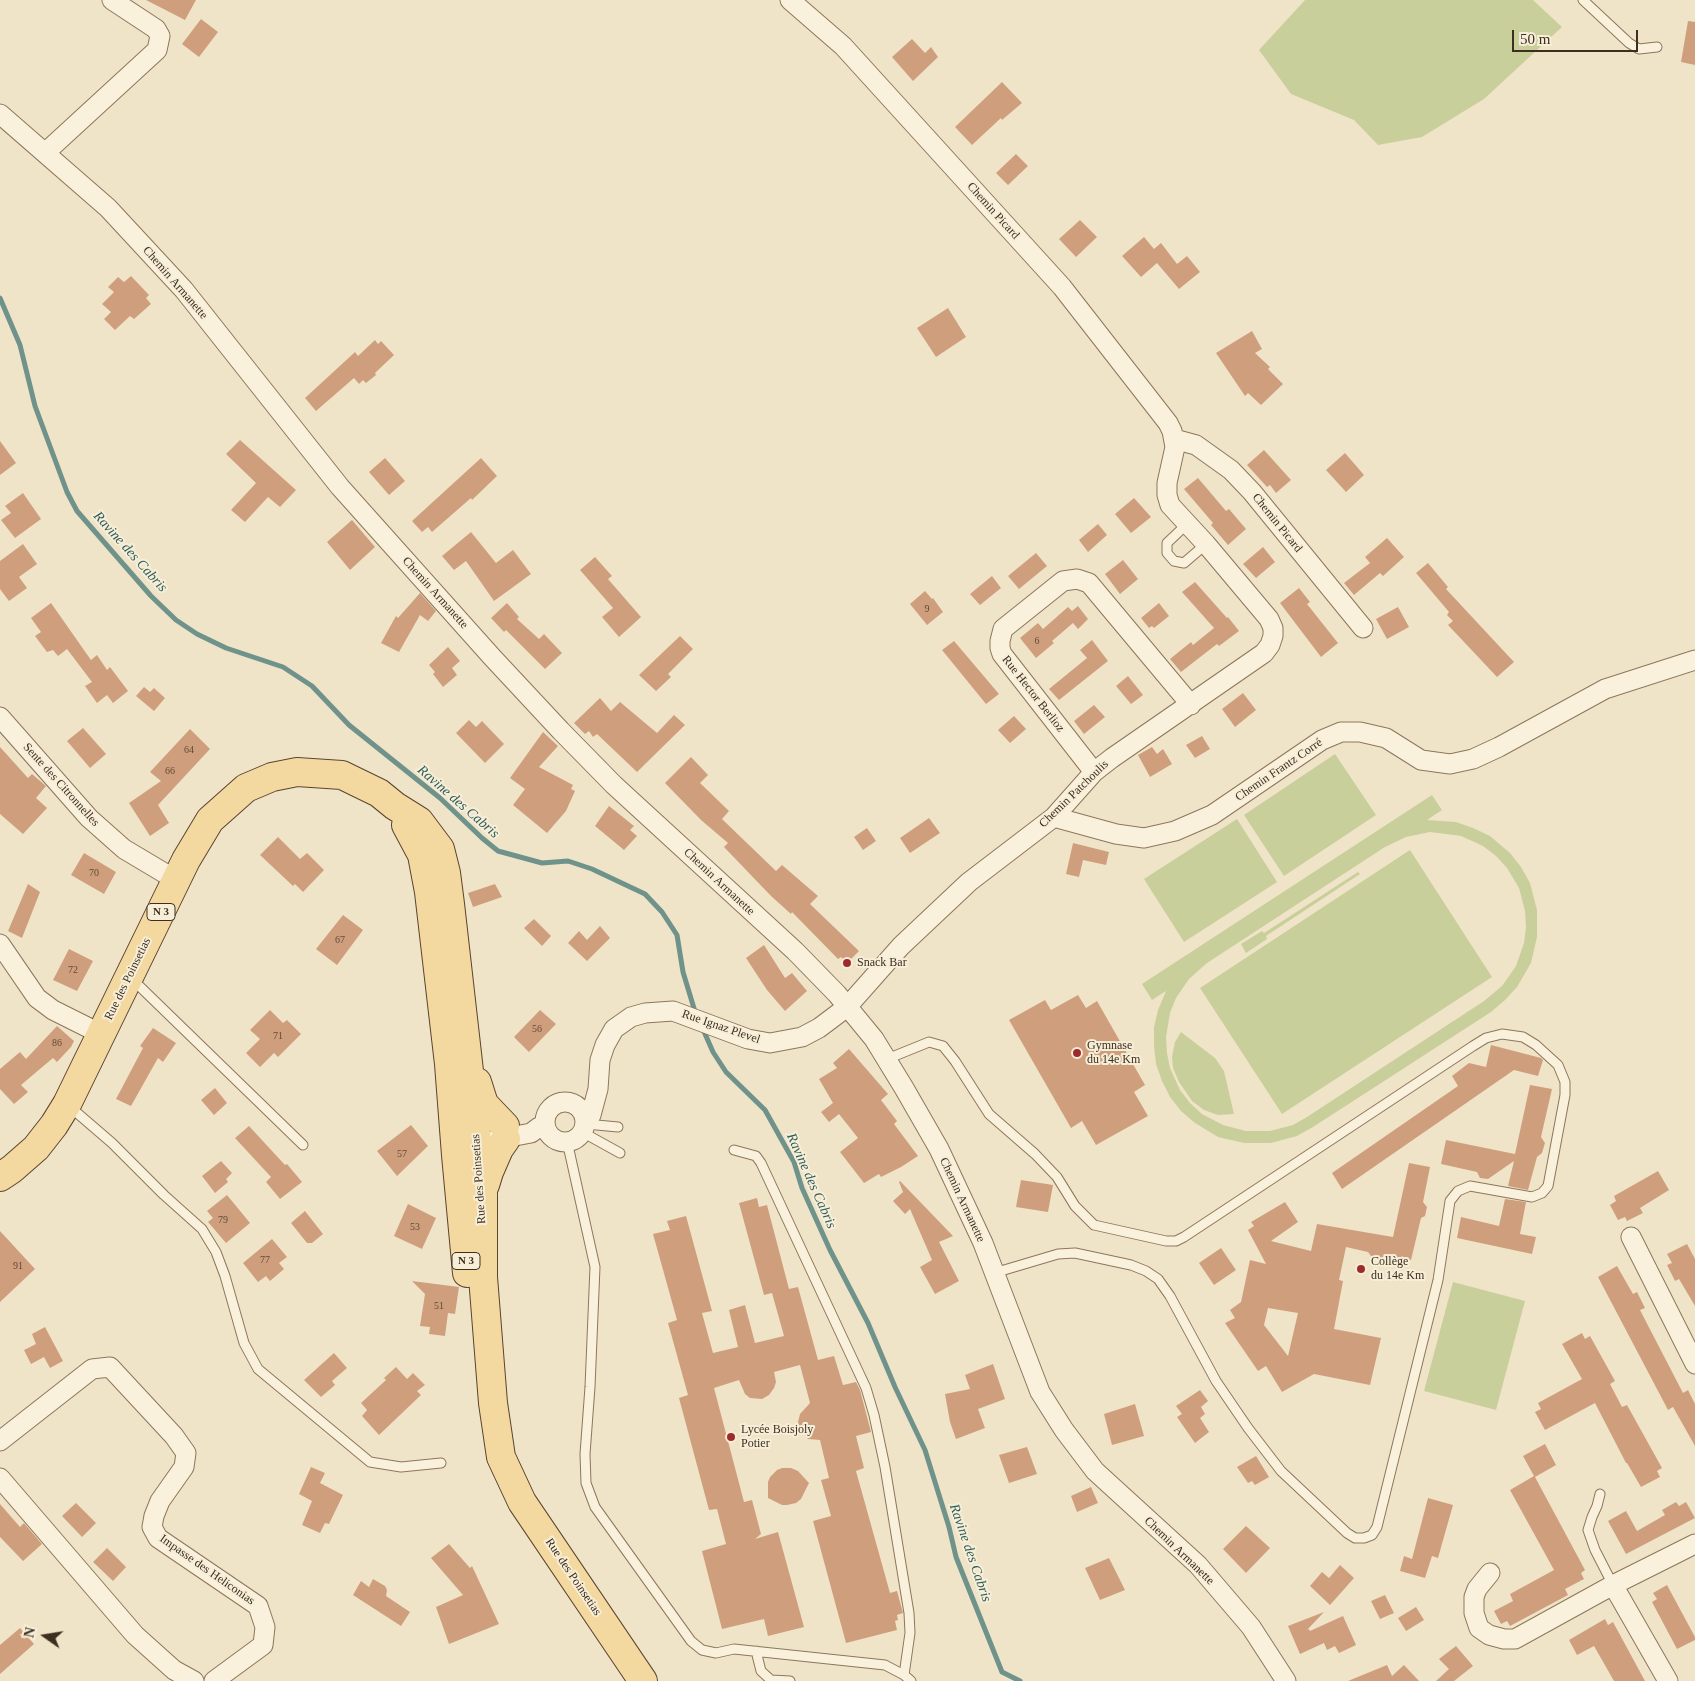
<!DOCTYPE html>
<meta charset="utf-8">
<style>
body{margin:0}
#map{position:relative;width:1695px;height:1681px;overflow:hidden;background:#f0e4c8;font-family:Georgia,serif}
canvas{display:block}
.north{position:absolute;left:20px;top:1611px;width:50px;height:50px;-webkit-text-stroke:4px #f7eed8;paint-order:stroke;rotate:283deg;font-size:14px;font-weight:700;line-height:20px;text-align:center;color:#3d2e20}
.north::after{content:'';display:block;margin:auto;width:18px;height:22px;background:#3d2e20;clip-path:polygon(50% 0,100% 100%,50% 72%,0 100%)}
.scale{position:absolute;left:1512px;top:30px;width:126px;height:22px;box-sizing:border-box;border:2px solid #3d2e20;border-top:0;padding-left:6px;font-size:15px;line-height:18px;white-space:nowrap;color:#3d2e20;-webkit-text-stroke:4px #f7eed8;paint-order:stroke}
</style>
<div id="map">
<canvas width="1695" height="1681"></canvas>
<div class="north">N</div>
<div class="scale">50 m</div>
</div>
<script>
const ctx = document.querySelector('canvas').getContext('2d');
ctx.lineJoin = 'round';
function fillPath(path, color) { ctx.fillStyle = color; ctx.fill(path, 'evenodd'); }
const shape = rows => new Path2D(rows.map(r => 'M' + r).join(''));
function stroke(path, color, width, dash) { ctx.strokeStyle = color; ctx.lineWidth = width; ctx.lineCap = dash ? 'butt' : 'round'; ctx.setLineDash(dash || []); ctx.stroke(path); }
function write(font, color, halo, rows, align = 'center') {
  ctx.font = font + ' Georgia,serif'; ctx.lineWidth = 4; ctx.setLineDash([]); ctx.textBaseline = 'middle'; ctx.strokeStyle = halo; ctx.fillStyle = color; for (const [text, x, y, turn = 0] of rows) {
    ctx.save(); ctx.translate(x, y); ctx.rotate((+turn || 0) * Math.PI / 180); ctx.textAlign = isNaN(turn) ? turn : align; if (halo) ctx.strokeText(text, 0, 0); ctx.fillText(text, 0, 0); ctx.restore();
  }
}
fillPath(shape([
 [1305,0,1533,0,1562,27,1484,99,1422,137,1378,145,1354,120,1291,94,1259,50],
 [1335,754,1376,815,1284,876,1244,815],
 [1432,795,1442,810,1427,820,1456,822,1473,828,1490,836,1510,853,1521,867,1530,883,1537,910,1537,937,1531,963,1517,987,1505,1000,1491,1012,1313,1127,1297,1136,1271,1143,1244,1143,1218,1137,1195,1123,1181,1111,1170,1097,1162,1081,1156,1064,1154,1046,1154,1027,1158,1010,1166,991,1152,1000,1142,984],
 [1430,832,1461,836,1483,846,1496,856,1507,868,1519,888,1525,911,1526,927,1524,943,1516,966,1502,986,1484,1001,1307,1117,1293,1125,1270,1131,1246,1131,1223,1125,1202,1114,1190,1103,1180,1090,1170,1068,1167,1053,1166,1037,1170,1013,1176,998,1189,979,1207,963,1385,847,1406,837],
 [1237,819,1277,882,1184,942,1144,879],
 [1410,850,1492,977,1282,1114,1200,988],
 [1358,872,1360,874,1266,936,1267,939,1246,953,1241,944,1262,931,1264,933],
 [1181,1032,1215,1058,1224,1071,1234,1114,1218,1115,1204,1110,1192,1101,1179,1082,1173,1068,1172,1057,1175,1042],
 [1453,1282,1525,1301,1496,1410,1424,1391]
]), '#c9cf9b');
stroke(shape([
 [0,298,20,345,35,406,67,492,77,511,151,596,176,620,197,634,226,648,283,667,312,686,349,725,440,798,482,838,498,851,542,863,568,861,592,869,645,894,662,912,677,935,683,972,696,1015],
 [702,1027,713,1052,726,1072,765,1110,794,1162,802,1188,830,1250,868,1323,895,1387,925,1450,949,1527,956,1557,1002,1672,1020,1681]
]), '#6f938a', 5);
fillPath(shape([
 [146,0,196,0,185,20],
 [201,19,218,32,199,57,182,44],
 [1688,21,1695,22,1695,65,1681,62],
 [912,39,925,53,931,47,938,57,913,81,892,57],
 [1002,82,1022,103,1002,120,1001,118,972,145,955,127],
 [1016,154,1028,166,1008,185,996,173],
 [1080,220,1097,237,1076,257,1059,239],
 [1144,237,1154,249,1161,243,1177,264,1187,256,1200,272,1179,289,1157,263,1141,277,1122,256],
 [131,276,149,295,146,298,151,304,134,319,130,316,115,330,104,319,111,312,102,304,114,292,108,287,118,277,124,282],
 [948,308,966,337,936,357,917,328],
 [1252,331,1262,349,1255,353,1270,367,1268,369,1283,384,1261,405,1248,393,1245,396,1216,353],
 [375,340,378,344,381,341,394,355,375,373,376,375,366,383,363,380,359,384,354,378,316,411,305,398,355,352,358,356],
 [240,440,296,490,280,507,268,497,245,522,231,510,256,483,226,454],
 [0,441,16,463,0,475],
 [1264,450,1291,480,1276,493,1270,485,1267,487,1247,465],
 [1345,453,1364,475,1346,492,1326,470],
 [385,458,405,481,389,495,369,472],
 [481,458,497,476,472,500,471,498,432,532,428,527,422,532,412,521],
 [1198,478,1226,511,1229,509,1246,529,1228,545,1211,525,1213,523,1184,489],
 [23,493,41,519,15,538,1,520,11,513,5,506],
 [1134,498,1151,517,1131,533,1115,514],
 [352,520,375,547,350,570,327,542],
 [1098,524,1107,535,1088,552,1079,540],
 [471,532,496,563,513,550,531,574,494,601,466,561,454,570,442,556],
 [1387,538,1404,557,1383,576,1380,573,1354,595,1344,583,1370,563,1365,557],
 [23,544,37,564,19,577,27,588,9,601,0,589,0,561],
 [1263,547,1275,562,1256,578,1243,564],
 [1036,553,1047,566,1019,589,1008,576],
 [595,557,612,576,608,579,641,617,619,637,602,617,613,608,580,570],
 [1123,560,1138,579,1120,594,1105,574],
 [1428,563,1448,587,1446,589,1514,662,1497,677,1448,625,1453,621,1447,615,1449,612,1416,573],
 [992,576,1001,588,980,605,970,594],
 [1195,582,1227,618,1228,617,1239,631,1219,646,1217,644,1181,672,1170,659,1191,642,1193,645,1214,628,1182,592],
 [1299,588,1310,602,1307,604,1338,643,1321,657,1280,603],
 [925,591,932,599,933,598,943,612,927,625,910,604],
 [420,593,436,611,428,621,420,615,399,652,381,643,396,616,398,618],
 [51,603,91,660,97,655,107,670,110,667,128,691,113,703,107,695,97,703,85,686,92,682,67,649,58,656,53,650,47,652,35,636,41,632,31,618],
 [507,603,519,617,517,619,539,639,544,634,562,653,545,669,506,630,504,632,491,618],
 [1159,603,1169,616,1154,628,1152,626,1149,628,1141,618],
 [1078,606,1088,619,1078,629,1073,623,1052,641,1054,643,1036,658,1020,638,1038,623,1043,629,1068,607,1072,611],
 [1398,607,1409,627,1387,639,1376,619],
 [680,636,693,649,668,674,671,677,656,691,639,675],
 [1092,640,1108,661,1059,700,1049,689,1087,658,1080,650],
 [954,641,999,694,986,704,942,650],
 [448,647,460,661,452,668,457,675,443,687,433,674,435,672,429,665],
 [1128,676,1143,695,1131,704,1116,686],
 [144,687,150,692,154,688,165,698,154,711,136,696],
 [1243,693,1256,710,1235,727,1222,709],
 [600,698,611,711,620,702,657,733,674,715,685,725,637,772,597,734,593,737,589,731,585,734,574,723],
 [1094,705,1105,717,1084,734,1074,721],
 [1014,716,1026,729,1010,743,998,730],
 [469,720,476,727,482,721,504,744,485,763,456,733],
 [83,728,106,754,90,768,67,741],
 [190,729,210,749,158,805,169,823,150,836,129,803,161,781,150,772],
 [543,732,558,746,539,767,573,785,571,789,575,791,566,811,547,833,513,805,525,789,510,778],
 [1202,736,1210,749,1195,758,1186,745],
 [0,747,28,778,32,774,46,786,36,798,47,808,23,834,0,814],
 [1152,747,1157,754,1163,749,1172,764,1150,777,1138,755],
 [691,757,708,775,700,783,729,811,722,819,776,871,782,865,818,896,810,904,859,951,847,963,841,957,838,959,792,912,791,914,771,896,724,847,728,843,701,820,665,783],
 [609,806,634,826,630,830,637,836,624,850,595,826],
 [929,818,940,833,910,853,900,838],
 [867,828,876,841,863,850,854,837],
 [278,837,300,859,307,853,324,870,303,892,295,884,293,886,260,855],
 [1073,843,1109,852,1106,865,1083,860,1079,877,1066,874],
 [84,853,116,872,104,894,71,875],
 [28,884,40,892,22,938,8,931],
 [495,884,502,897,473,907,468,893],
 [343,915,363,930,337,965,316,949],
 [534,919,551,936,542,946,524,928],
 [600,926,610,938,587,961,568,943,579,931,587,940],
 [764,945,785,978,792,973,807,991,785,1011,767,990,746,958],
 [69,949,93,961,77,991,53,980],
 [1078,995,1086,1008,1097,1001,1145,1085,1134,1092,1148,1116,1096,1145,1082,1121,1071,1128,1009,1020,1045,1000,1051,1010],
 [270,1010,283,1023,287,1020,301,1034,278,1057,274,1053,260,1067,246,1053,260,1039,250,1030],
 [540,1010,556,1024,529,1052,514,1037],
 [57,1026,74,1041,71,1047,57,1062,53,1058,21,1085,28,1092,14,1104,0,1089,0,1069,20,1052,26,1059],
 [153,1028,176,1043,163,1062,158,1058,131,1106,116,1099,143,1048,140,1046],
 [1491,1045,1541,1058,1543,1060,1538,1076,1514,1070,1342,1189,1332,1173,1458,1086,1452,1076,1469,1063,1486,1067],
 [849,1049,888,1094,881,1100,897,1121,894,1124,918,1156,901,1167,881,1177,879,1174,864,1183,840,1152,858,1138,839,1114,829,1122,821,1112,833,1103,819,1079,837,1068,833,1063],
 [1530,1085,1552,1089,1541,1137,1545,1143,1542,1153,1537,1157,1528,1190,1508,1186,1514,1161,1488,1179,1480,1178,1477,1172,1441,1164,1446,1140,1515,1154],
 [215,1088,227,1103,214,1115,201,1100],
 [411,1125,428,1146,397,1176,377,1151],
 [249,1126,285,1165,287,1164,302,1182,280,1199,266,1182,271,1177,235,1138],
 [221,1161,232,1173,226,1179,228,1182,215,1193,202,1176],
 [1409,1163,1430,1167,1423,1202,1427,1207,1425,1216,1421,1218,1411,1260,1387,1255,1382,1259,1371,1256,1368,1252,1346,1247,1339,1280,1343,1281,1334,1329,1381,1338,1370,1385,1314,1374,1282,1392,1266,1366,1258,1371,1225,1323,1235,1318,1230,1310,1241,1302,1250,1260,1266,1264,1248,1230,1254,1226,1251,1222,1285,1202,1298,1222,1271,1241,1311,1251,1317,1224,1393,1237],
 [1268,1308,1298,1313,1288,1356,1264,1325],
 [1658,1171,1669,1190,1640,1208,1643,1213,1627,1221,1625,1217,1618,1220,1610,1205,1616,1201,1614,1196],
 [1021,1180,1053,1185,1048,1212,1016,1207],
 [900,1181,953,1236,939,1242,959,1281,935,1294,920,1267,932,1260,910,1209,905,1214,893,1201,903,1192,899,1182],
 [227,1195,250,1223,226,1243,208,1222,213,1218,207,1211],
 [757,1198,759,1207,767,1205,789,1289,798,1287,818,1360,834,1356,843,1385,856,1382,860,1390,871,1432,856,1436,864,1468,856,1471,890,1593,897,1591,903,1613,897,1615,898,1620,895,1621,897,1630,846,1643,813,1521,831,1516,821,1480,829,1478,820,1440,808,1439,800,1429,798,1422,800,1414,810,1403,800,1365,774,1372,776,1382,774,1388,769,1395,762,1399,750,1398,745,1394,739,1380,714,1388,744,1502,752,1500,761,1534,755,1539,778,1532,804,1627,768,1636,764,1619,722,1629,702,1551,726,1544,717,1509,709,1510,679,1398,688,1395,668,1323,677,1320,653,1234,670,1230,667,1221,686,1216,712,1311,702,1313,713,1353,738,1347,729,1310,745,1305,755,1343,784,1336,772,1293,764,1295,739,1203],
 [1505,1199,1526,1202,1520,1234,1536,1237,1532,1254,1457,1238,1461,1217,1499,1226],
 [408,1204,436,1218,422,1249,394,1236],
 [305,1211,323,1234,312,1243,307,1243,291,1223],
 [0,1231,35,1269,0,1302],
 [272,1239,287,1257,279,1263,284,1269,270,1281,266,1276,258,1282,243,1263],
 [1687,1244,1695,1259,1695,1306,1679,1279,1675,1281,1667,1265,1672,1263,1667,1254],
 [1221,1248,1236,1270,1214,1285,1199,1263],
 [1617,1266,1633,1294,1637,1292,1645,1308,1640,1310,1683,1393,1688,1390,1695,1404,1695,1446,1673,1407,1668,1410,1598,1277],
 [412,1281,459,1287,455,1314,448,1313,445,1336,429,1334,430,1327,420,1326,425,1294],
 [45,1327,63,1361,50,1368,44,1357,31,1364,24,1350,36,1344,32,1334],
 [1582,1333,1585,1339,1590,1336,1615,1381,1610,1384,1622,1407,1627,1405,1662,1468,1657,1471,1660,1477,1641,1487,1627,1463,1626,1463,1595,1403,1545,1430,1535,1412,1541,1409,1538,1403,1582,1379,1562,1344],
 [334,1353,347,1368,332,1381,335,1385,321,1397,304,1380],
 [993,1364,1005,1399,978,1409,985,1428,956,1439,950,1422,945,1394,970,1389,965,1375],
 [396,1367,407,1379,413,1373,425,1385,417,1391,421,1395,379,1435,362,1416,367,1410,361,1403,386,1380,384,1378],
 [1200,1390,1208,1401,1201,1407,1205,1414,1200,1418,1209,1432,1195,1443,1177,1417,1182,1414,1176,1406],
 [1135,1404,1144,1436,1112,1445,1104,1414],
 [1545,1444,1556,1465,1535,1477,1585,1570,1581,1573,1584,1579,1565,1589,1568,1595,1510,1626,1507,1621,1501,1624,1494,1611,1513,1601,1510,1594,1554,1570,1510,1490,1534,1476,1523,1456],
 [1027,1447,1037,1474,1009,1483,999,1455],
 [1256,1456,1269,1477,1255,1485,1252,1481,1248,1483,1237,1467],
 [311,1467,325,1473,320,1483,343,1495,329,1524,325,1523,320,1533,302,1525,312,1501,299,1494],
 [782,1468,791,1468,798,1471,809,1483,801,1499,796,1503,787,1505,782,1505,768,1498,768,1482,770,1477,777,1470],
 [1091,1487,1098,1503,1077,1512,1071,1496],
 [1428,1498,1453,1505,1438,1558,1432,1556,1425,1578,1400,1571,1404,1556,1412,1559],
 [1676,1502,1679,1506,1686,1502,1695,1518,1626,1554,1608,1521,1626,1511,1637,1531,1665,1515,1662,1510],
 [76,1503,96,1523,82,1537,62,1516],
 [0,1504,20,1527,24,1523,42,1544,23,1561,0,1537],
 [1246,1526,1270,1548,1246,1573,1223,1549],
 [449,1544,470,1568,472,1566,499,1624,449,1644,436,1607,463,1595,431,1558],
 [107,1548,126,1567,113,1581,93,1562],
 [1109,1558,1125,1590,1100,1600,1085,1568],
 [1340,1565,1354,1578,1330,1605,1310,1586,1322,1572,1329,1578],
 [373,1579,385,1586,387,1590,386,1596,410,1612,401,1626,353,1595,361,1581,369,1587],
 [1667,1585,1695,1637,1695,1640,1677,1649,1652,1602,1657,1599,1653,1593],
 [1385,1595,1394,1613,1380,1619,1371,1601],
 [1416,1607,1424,1620,1406,1631,1398,1618],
 [1324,1612,1307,1630,1309,1629,1310,1631,1343,1616,1356,1645,1339,1653,1335,1646,1327,1650,1324,1643,1300,1654,1288,1626],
 [1605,1619,1608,1625,1613,1622,1645,1681,1614,1681,1594,1646,1577,1655,1569,1640],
 [20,1628,34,1644,0,1674,0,1645],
 [1456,1646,1473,1666,1454,1681,1436,1681,1449,1669,1439,1659],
 [1387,1665,1392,1676,1404,1665,1419,1681,1348,1681]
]), '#cf9f7d');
const service = shape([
 [1583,0,1629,43,1639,49,1657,47],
 [1187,524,1167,543,1167,553,1174,561,1184,563,1206,544],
 [131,978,303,1145],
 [887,1059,929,1042,943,1046,955,1061,989,1114,1035,1154,1057,1177,1075,1206,1094,1225,1166,1241,1176,1241,1184,1237,1473,1046,1486,1038,1502,1034,1523,1037,1536,1045,1558,1065,1565,1082,1565,1095,1548,1186,1542,1193,1532,1197,1470,1186,1458,1191,1450,1201,1438,1280,1377,1527,1372,1535,1364,1538,1355,1538,1347,1533,1281,1471,1248,1428,1216,1381,1170,1296,1158,1279,1146,1271,1131,1265,1075,1253,1058,1254,994,1273],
 [69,1106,112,1143,164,1195,202,1229,216,1252,225,1276,244,1343,258,1369,370,1462,401,1467,441,1463],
 [586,1124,618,1127],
 [582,1132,620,1153],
 [567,1141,595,1267,590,1387,585,1454,586,1483,595,1507,691,1641,702,1650,716,1653,734,1649,885,1665,904,1675,911,1681],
 [734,1150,756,1156,761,1163,866,1388,874,1415,885,1467,909,1613,910,1633,904,1675],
 [1600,1494,1597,1506,1592,1517,1588,1530,1595,1550,1613,1585],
 [756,1651,761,1671,771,1680,790,1681]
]);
const minor = shape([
 [0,114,108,208,184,290,340,487,492,657,561,731,614,785,795,951,837,994,874,1039,904,1088,939,1149,983,1243,1040,1392,1064,1430,1095,1471,1198,1565,1251,1627,1286,1681],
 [46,152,157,50,160,36,156,29,112,0],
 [1174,439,1196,445,1231,470,1252,492,1363,628],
 [0,717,89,818,124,849,176,880],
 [1094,772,1002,654,1000,648,1000,641,1003,629,1063,581,1077,579,1089,583,1191,705],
 [1054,817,1116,834,1144,838,1175,831,1212,815,1322,740,1341,732,1360,732,1386,738,1421,760,1450,764,1473,759,1499,747,1605,689,1695,660],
 [0,944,37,998,53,1010,101,1034],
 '545 1122a20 20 0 1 1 40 0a20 20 0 1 1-40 0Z',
 [585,1124,591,1115,598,1089,600,1060,605,1045,614,1029,631,1017,645,1013,673,1011,748,1039,770,1043,802,1037,819,1028,847,1007,901,946,969,882,1054,817,1094,772,1112,758,1264,653,1270,645,1273,636,1273,628,1269,619,1206,544,1170,505,1167,495,1167,483,1175,447,1172,431,1168,423,1062,287,843,46,790,0],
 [494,1140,531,1133,539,1127],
 [1631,1237,1695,1364],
 [0,1441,92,1369,110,1367,174,1436,186,1453,184,1467,160,1501,154,1516,152,1527,158,1538,258,1606,265,1627,263,1645,214,1681],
 [0,1478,135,1635,174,1670,194,1681],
 [1490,1573,1477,1589,1474,1597,1474,1613,1479,1628,1489,1635,1504,1639,1515,1639,1613,1585,1668,1681],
 [1613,1585,1695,1544]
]);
const primary = shape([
 [406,825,422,855,429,892,449,1064,456,1155,467,1273],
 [477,1082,484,1104,505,1126],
 [0,1177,12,1169,36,1148,54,1125,67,1104,186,860,210,820,246,788,272,777,297,772,342,775,379,793,395,806,419,821,440,849,446,873,450,904,483,1194,483,1277,493,1403,501,1457,522,1502,643,1681],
 [485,1185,489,1172,499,1149,506,1139]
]);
stroke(service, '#8d765c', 11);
stroke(minor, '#8d765c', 21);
stroke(primary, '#5b4430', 30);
stroke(service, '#faf1dc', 9);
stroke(minor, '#faf1dc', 19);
stroke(primary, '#f3d9a0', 28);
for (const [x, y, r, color] of [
 [847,963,5,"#9e2a2b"],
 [1077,1053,5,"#9e2a2b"],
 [1361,1269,5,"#9e2a2b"],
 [731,1437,5,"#9e2a2b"]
]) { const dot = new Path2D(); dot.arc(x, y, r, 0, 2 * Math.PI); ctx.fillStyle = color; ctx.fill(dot); stroke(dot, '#f7eed8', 2); }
write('10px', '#624a37', null, [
 ["9",927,609],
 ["6",1037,641],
 ["64",189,750],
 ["66",170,771],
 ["70",94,873],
 ["67",340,940],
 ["72",73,970],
 ["56",537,1029],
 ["71",278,1036],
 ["86",57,1043],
 ["57",402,1154],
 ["79",223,1220],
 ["53",415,1227],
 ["77",265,1260],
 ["91",18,1266],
 ["51",439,1306]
]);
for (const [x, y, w] of [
 [161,912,28],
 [466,1261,28]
]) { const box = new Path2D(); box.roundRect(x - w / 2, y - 8.5, w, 17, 4); ctx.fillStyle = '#f7eed8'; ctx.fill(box); stroke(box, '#3d2e20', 1); }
write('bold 11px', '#3d2e20', null, [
 ["N 3",161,912],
 ["N 3",466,1261]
]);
write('12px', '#3d2e20', '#f7eed8', [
 ["Chemin Picard",993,211,48],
 ["Chemin Armanette",175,283,49],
 ["Chemin Picard",1277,523,51],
 ["Chemin Armanette",435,593,48],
 ["Rue Hector Berlioz",1033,694,52],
 ["Chemin Frantz Corré",1279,770,-34],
 ["Sente des Citronnelles",61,785,48],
 ["Chemin Patchoulis",1074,794,-44],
 ["Chemin Armanette",719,882,43],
 ["Rue des Poinsetias",128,979,-64],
 ["Rue Ignaz Plevel",721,1027,19],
 ["Rue des Poinsetias",479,1179,-94],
 ["Chemin Armanette",962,1200,65],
 ["Chemin Armanette",1179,1551,44],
 ["Impasse des Heliconias",207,1570,35],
 ["Rue des Poinsetias",573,1577,56]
]);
write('12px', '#3d2e20', '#f7eed8', [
 ["Snack Bar",857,963],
 ["Gymnase",1087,1046],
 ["du 14e Km",1087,1060],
 ["Collège",1371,1262],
 ["du 14e Km",1371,1276],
 ["Lycée Boisjoly",741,1430],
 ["Potier",741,1444]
], 'left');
write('italic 14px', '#2f5d5a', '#f7eed8', [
 ["Ravine des Cabris",130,552,48],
 ["Ravine des Cabris",458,802,41],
 ["Ravine des Cabris",811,1181,66],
 ["Ravine des Cabris",970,1553,71]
]);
</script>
